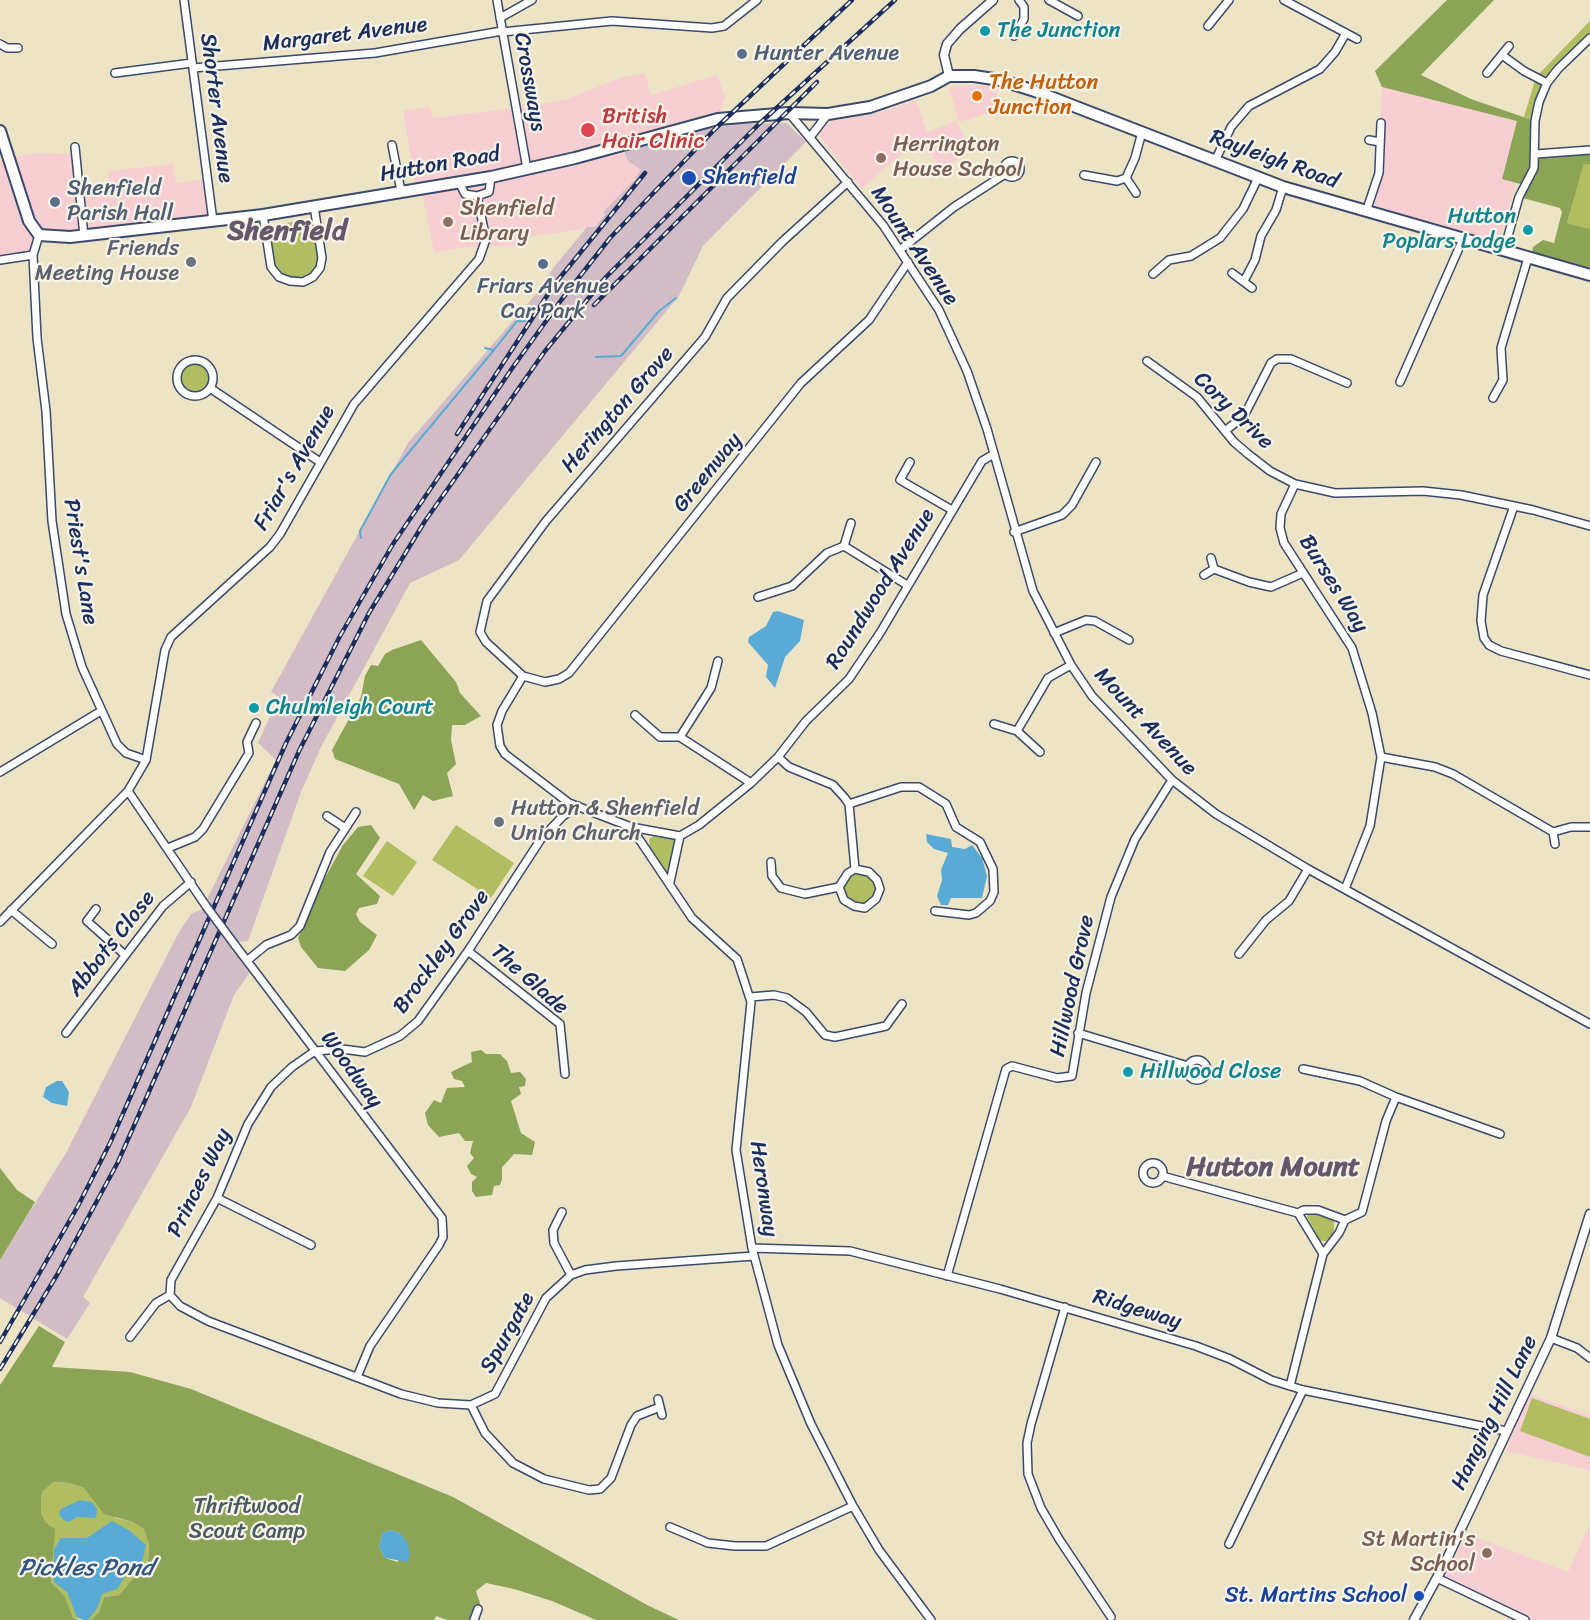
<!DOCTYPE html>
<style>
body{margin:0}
canvas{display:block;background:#ede3c5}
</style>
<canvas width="1590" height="1620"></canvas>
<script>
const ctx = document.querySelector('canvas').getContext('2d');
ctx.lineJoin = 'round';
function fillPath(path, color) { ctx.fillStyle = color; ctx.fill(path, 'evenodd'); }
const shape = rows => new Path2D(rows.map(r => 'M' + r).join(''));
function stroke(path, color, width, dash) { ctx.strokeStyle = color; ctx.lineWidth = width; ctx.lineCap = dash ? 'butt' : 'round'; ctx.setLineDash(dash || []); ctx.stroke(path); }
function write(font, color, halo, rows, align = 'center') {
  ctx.font = font + ' Sriracha,sans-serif'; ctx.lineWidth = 4.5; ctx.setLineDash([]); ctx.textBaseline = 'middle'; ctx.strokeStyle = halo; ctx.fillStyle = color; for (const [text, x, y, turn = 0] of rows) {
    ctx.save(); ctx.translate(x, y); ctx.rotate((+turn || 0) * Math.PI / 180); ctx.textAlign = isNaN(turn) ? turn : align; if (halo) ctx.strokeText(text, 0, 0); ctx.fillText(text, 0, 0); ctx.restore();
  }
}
fillPath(shape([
 [645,73,651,95,717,75,725,97,718,119,621,146,627,160,641,170,595,227,520,238,516,247,485,245,434,252,421,188,416,188,403,111,430,107,433,118,537,105,567,99,620,78],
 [973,85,999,87,993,112,959,122,949,87],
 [1382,87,1517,121,1502,178,1516,183,1500,237,1491,239,1369,206,1377,183],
 [916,100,927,132,956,121,970,147,944,171,921,142,912,145,862,188,819,136,822,128,833,121,878,113],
 [32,153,72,154,76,195,110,191,108,171,173,164,176,183,207,179,213,221,39,235,33,255,0,260,0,161],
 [1528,1394,1590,1415,1590,1470,1506,1451],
 [1590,1524,1590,1620,1532,1620,1443,1577,1467,1534,1568,1572]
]), '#f7cfd3');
fillPath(shape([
 [787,123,806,142,703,246,679,296,459,560,410,583,321,747,301,792,248,941,237,942,206,901,276,760,258,743,279,697,271,692,408,443,536,294,554,267,587,227,595,227,605,215,604,211,634,180,641,170,627,160,624,151,706,129,741,124],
 [204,909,251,971,234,995,191,1107,83,1297,90,1303,67,1339,0,1298,0,1260,66,1153,179,932,192,913]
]), '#d2bdc7');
fillPath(shape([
 [1590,21,1590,38,1547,83,1535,121,1524,117,1536,77],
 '1005 169a7 7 0 1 1 14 0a7 7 0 1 1-14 0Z',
 [1584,164,1590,165,1590,229,1567,223],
 [312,219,319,252,317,266,307,277,291,280,274,267,267,226],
 '180 378a15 15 0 1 1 30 0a15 15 0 1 1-30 0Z',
 [456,825,514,863,491,898,432,860],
 [654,836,677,839,669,874,660,865,650,849,649,839],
 [387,841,417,862,393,896,363,876],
 '844 889a16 16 0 1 1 32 0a16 16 0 1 1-32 0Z',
 '1190 1070a7 7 0 1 1 14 0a7 7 0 1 1-14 0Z',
 [1309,1212,1318,1212,1334,1221,1334,1231,1328,1241,1320,1241,1307,1217],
 [1532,1398,1590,1419,1590,1457,1520,1431],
 [52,1482,70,1483,84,1488,116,1518,133,1522,144,1529,149,1545,148,1561,119,1595,104,1597,99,1612,91,1620,73,1618,65,1596,51,1582,54,1539,41,1512,41,1497,43,1491]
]), '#b0bd60');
fillPath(shape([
 [1447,0,1494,0,1421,75,1471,99,1535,121,1536,154,1590,150,1590,165,1584,164,1567,223,1590,229,1590,275,1553,264,1554,259,1532,252,1533,247,1543,240,1554,243,1562,212,1560,208,1519,197,1524,185,1502,179,1517,121,1382,87,1375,71],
 [421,640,456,682,460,693,481,716,465,725,452,725,451,740,456,764,447,773,453,796,433,801,423,795,414,810,399,784,335,759,332,750,361,697,365,676,371,665,378,666,385,654,392,650],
 [371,825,380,838,356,874,380,896,377,904,359,908,356,914,360,922,377,935,369,950,345,971,318,968,301,947,298,938,319,889,343,845,358,827],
 [481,1050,486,1054,500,1054,507,1061,511,1073,520,1072,526,1079,525,1086,519,1087,521,1094,511,1101,521,1133,535,1142,532,1155,514,1154,507,1162,502,1167,502,1179,500,1185,494,1186,492,1195,476,1197,472,1191,472,1182,477,1177,471,1174,467,1166,474,1158,470,1153,473,1141,465,1141,459,1133,439,1137,428,1125,425,1113,434,1100,441,1103,447,1088,465,1087,462,1081,454,1079,451,1072,472,1062,471,1052],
 [0,1168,17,1190,35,1202,0,1260],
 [39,1326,65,1342,52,1367,130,1372,191,1389,453,1497,649,1606,679,1620,596,1620,552,1601,514,1589,486,1583,476,1591,480,1603,474,1620,447,1620,436,1616,434,1620,91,1620,99,1612,104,1597,119,1595,148,1561,149,1545,144,1529,133,1522,104,1514,84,1488,70,1483,53,1482,43,1491,41,1497,41,1512,46,1523,55,1529,51,1582,65,1596,73,1618,79,1620,0,1620,0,1385],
 [392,1530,401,1534,398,1562,385,1558,379,1547,382,1533]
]), '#8ca456');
fillPath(shape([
 [778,611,804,620,800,641,785,657,775,688,766,677,768,665,748,642,749,637,766,626,773,612],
 [926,834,951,839,952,847,965,849,972,845,982,858,987,876,982,898,951,898,948,905,941,905,937,896,942,880,941,870,948,853,934,849,927,842],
 [57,1081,62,1081,69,1092,67,1106,52,1103,43,1097,46,1087],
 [80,1500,92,1502,97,1509,96,1518,77,1517,69,1522,63,1520,59,1514,61,1509],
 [112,1521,130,1531,146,1545,142,1563,131,1568,117,1589,102,1594,98,1607,88,1620,84,1620,77,1617,67,1592,54,1582,54,1550,61,1538,87,1538],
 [392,1530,401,1534,407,1542,410,1554,408,1562,385,1558,379,1547,382,1533]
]), '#59aad4');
stroke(shape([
 [485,348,494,350,517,321,525,321],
 [596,357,621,356,659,311,676,298],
 [361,538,360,531,391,474,494,350]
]), '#59aad4', 2);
const minor = shape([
 [184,0,213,221],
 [497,0,527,169],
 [1049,0,1078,16],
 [1284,0,1357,39],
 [500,18,532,0],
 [1208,26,1229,0],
 [502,32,612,21,712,28,724,26,757,0],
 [1014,36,1024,19,1024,7,1019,0],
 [0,44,7,48,18,48],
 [1502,55,1524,71,1547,83],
 [193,68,375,53,502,31],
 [115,73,192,63],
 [1487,73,1509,46],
 [789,113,883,225,939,310,967,371,987,429,1033,591,1071,665,1092,696,1172,780,1216,814,1308,869,1590,1024],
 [811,136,828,114],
 [1369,140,1380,142],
 [392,145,401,191],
 [75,147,84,236],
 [1536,154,1590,150],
 '1004 169a8 8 0 1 1 16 0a8 8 0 1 1-16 0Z',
 [1215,161,1231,127,1249,106,1320,69,1335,52,1346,33],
 [1084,175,1117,181,1126,178,1135,158,1142,132],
 [1126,178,1136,193],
 [459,182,465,194,477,196,489,192,491,177],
 [848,182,783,241,727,298,705,337,546,521,487,601,480,632,486,642,523,676,545,682,559,679,569,673,801,383,869,320,908,262],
 [1366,212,1379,173,1381,123],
 [263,215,271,267,279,277,290,281,303,282,313,277,320,268,322,258,314,206],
 [901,249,954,207,1005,174],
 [1504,250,1519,197,1534,168,1535,121,1539,102,1547,83,1558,69,1590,38],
 [0,260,33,255],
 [1232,273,1252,288],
 [1153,274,1169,260,1191,256,1220,238,1243,209,1258,178],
 [1244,281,1255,260,1261,236,1276,210,1283,187],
 '177 378a18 18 0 1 1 36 0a18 18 0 1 1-36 0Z',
 [1147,361,1197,397,1234,442,1248,454,1270,471,1295,484],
 [1400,382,1463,239],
 [210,388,320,462],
 [1493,398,1503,380,1501,348,1528,258],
 [1225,431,1244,416,1271,363,1277,359,1291,359,1347,383],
 [910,462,900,480,952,510],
 [1514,506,1483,595,1481,621,1484,638,1489,645,1501,651,1590,675],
 [1014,532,1062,515,1072,505,1096,462],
 [844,546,907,585],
 [1211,558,1214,569],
 [1204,575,1214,569,1249,582,1271,587,1303,573],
 [758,597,792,586,827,553,844,546,851,523],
 [1054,633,1086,620,1095,621,1129,640],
 [718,661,711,688,680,737,751,783],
 [523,676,502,711,497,725,500,746,505,754,569,803,631,827,680,836,699,825,751,783,778,757,806,721,849,679,880,633,982,461,994,454],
 [635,715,660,737,680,737],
 [994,724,1017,731,1040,752],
 [1017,731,1048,678,1071,665],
 [1381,757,1435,767,1453,774,1553,832,1555,844],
 [146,760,165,650,171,637,270,547,280,534,354,404,479,259,486,239,477,196],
 [0,772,101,711],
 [128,791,206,906],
 [849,804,901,787,919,787,946,804,956,827,980,842,993,869,994,892,990,901,976,913,969,915,935,911],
 [327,816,345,828],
 [631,827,692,918,737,959,751,1002,736,1150,752,1248,778,1345,811,1424,853,1506,879,1550,931,1620],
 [1553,832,1571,827,1590,827],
 [168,848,195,837,203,829,249,753,247,742,256,723],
 [771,862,772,876,781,888,805,894,839,887,848,873,855,869,849,804,844,797,833,785,789,767,778,757],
 [670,882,680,836],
 [839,887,844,900,854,906,865,908,876,899,880,889,877,880,869,872,855,869],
 [1345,889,1370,826,1381,757,1372,713,1352,648,1284,543,1280,528,1281,514,1295,484,1335,493,1423,491,1461,495,1533,510,1590,526],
 [96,909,87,921,125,955],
 [11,910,52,944],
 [0,922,128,791,146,760,126,753,117,744,82,667,66,614,52,521,46,411,37,338,33,255,39,235],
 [235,945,442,1218,443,1237,439,1245,370,1346,357,1377],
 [468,951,560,1024,565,1074],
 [1239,954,1266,920,1289,901,1308,869],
 [248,960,266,945,291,935,300,926,330,852,356,812],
 [750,997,774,995,787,998,806,1012,825,1035,835,1037,886,1026,902,1004],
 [66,1033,163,906,191,882],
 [1078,1033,1188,1066],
 '1187 1070a10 10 0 1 1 20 0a10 10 0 1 1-20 0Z',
 [1303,1069,1360,1081,1396,1097,1500,1134],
 '1143 1173a10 10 0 1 1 20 0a10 10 0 1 1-20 0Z',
 [1162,1176,1298,1213,1304,1210,1318,1210,1345,1220],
 [217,1198,311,1245],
 [562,1212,553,1230,554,1243,571,1275],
 [1298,1213,1323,1254],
 [752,1248,850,1251,1000,1289,1196,1346,1230,1359,1271,1380,1303,1390,1506,1431],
 [947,1276,1006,1069,1012,1066,1057,1078,1072,1076,1086,993,1111,897,1135,839,1172,780],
 [170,1295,180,1306,208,1321,401,1394,438,1403,471,1405,495,1394,546,1298,571,1275,585,1270,616,1266,754,1256],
 [1065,1307,1031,1424,1027,1443,1028,1474,1041,1508,1059,1539,1111,1617],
 [130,1337,156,1303,170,1295,171,1280,217,1198,248,1124,271,1087,292,1067,315,1051,342,1049,365,1052,400,1036,418,1021,468,951,541,839,563,816,578,806],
 [1551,1338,1577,1348,1590,1358],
 [1290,1386,1323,1254,1339,1233,1345,1220,1362,1212,1386,1121,1396,1097],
 [658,1399,662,1415],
 [471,1405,485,1433,513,1463,544,1479,589,1490,600,1489,611,1478,631,1425,637,1416,660,1407],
 [670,1527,708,1543,735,1546,766,1546,853,1506],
 [1229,1544,1303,1390],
 [1437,1578,1525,1620],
 [474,1620,478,1609]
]);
const tertiary = shape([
 [949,76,944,55,947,44,960,29,993,0],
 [1414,1620,1445,1563,1551,1338,1590,1214]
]);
const primary = shape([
 [0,131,29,221,39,235,70,237,263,215,491,177,575,158,718,119,789,113,828,114,870,107,931,86,949,76,974,76,1000,80,1035,91,1283,187,1590,275]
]);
stroke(minor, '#3a4a6d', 10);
stroke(tertiary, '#3a4a6d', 11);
stroke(primary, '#3a4a6d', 14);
stroke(minor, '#fff', 7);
stroke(tertiary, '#fff', 8);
stroke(primary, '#fff', 10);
const rail = shape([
 [594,305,817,82],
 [457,434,554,285,645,173],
 [0,1342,78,1206,110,1143,286,743,340,636,393,544,513,367,562,299,610,238,716,128,852,0],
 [0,1369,57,1275,118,1162,299,751,369,613,425,521,545,351,606,277,759,124,895,0]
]);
stroke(rail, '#1b2f5e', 4.5);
stroke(rail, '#f7f3e8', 2, [7]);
const minorBridge = shape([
 [206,906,235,945]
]);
stroke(minorBridge, '#3a4a6d', 10, []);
stroke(minorBridge, '#fff', 7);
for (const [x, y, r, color] of [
 [985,31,6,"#0f9aa8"],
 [742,54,6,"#5c6f8a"],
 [977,96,6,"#e8710a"],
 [588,130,8,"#e0444e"],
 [881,158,6,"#8d6e63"],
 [689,178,8,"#1a4fb4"],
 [55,202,6,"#5c6f8a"],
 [448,222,6,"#8d6e63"],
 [1528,230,6,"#0f9aa8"],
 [191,262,6,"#6b7280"],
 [543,264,6,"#5c6f8a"],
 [254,708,6,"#0f9aa8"],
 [499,822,6,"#6b7280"],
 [1128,1072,6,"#0f9aa8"],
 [1487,1553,6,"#8d6e63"],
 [1419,1596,6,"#1a4fb4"]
]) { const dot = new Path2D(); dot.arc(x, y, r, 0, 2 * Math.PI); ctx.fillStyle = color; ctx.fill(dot); stroke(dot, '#f7f3e8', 2); }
write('22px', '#0d838f', '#f7f3e8', [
 ["The Junction",997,31],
 ["Hutton",1516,217,"right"],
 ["Poplars Lodge",1516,242,"right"],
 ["Chulmleigh Court",266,708],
 ["Hillwood Close",1140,1072]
], 'left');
write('22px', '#1b2f5e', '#f7f3e8', [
 ["Margaret Avenue",345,35,-7],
 ["Crossways",529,82,80],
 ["Shorter Avenue",216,108,83],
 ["Rayleigh Road",1274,160,20],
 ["Hutton Road",440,165,-10],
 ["Mount Avenue",914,246,56],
 ["Herington Grove",618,410,-49],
 ["Cory Drive",1233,411,44],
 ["Friar's Avenue",295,468,-60],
 ["Greenway",708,473,-51],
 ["Priest's Lane",80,562,81],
 ["Burses Way",1333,584,58],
 ["Roundwood Avenue",881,589,-58],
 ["Mount Avenue",1145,722,47],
 ["Abbots Close",112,944,-52],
 ["Brockley Grove",442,952,-54],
 ["The Glade",529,980,41],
 ["Hillwood Grove",1073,986,-78],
 ["Woodway",351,1070,54],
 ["Princes Way",200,1183,-64],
 ["Heronway",763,1189,82],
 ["Ridgeway",1137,1310,17],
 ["Spurgate",508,1333,-61],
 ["Hanging Hill Lane",1495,1413,-64]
]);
write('22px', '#4e5e75', '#f7f3e8', [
 ["Hunter Avenue",754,54],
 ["Shenfield",67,189],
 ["Parish Hall",67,214],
 ["Friars Avenue",543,287,"center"],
 ["Car Park",543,312,"center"]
], 'left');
write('22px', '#c56008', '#f7f3e8', [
 ["The Hutton",989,83],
 ["Junction",989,108]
], 'left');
write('22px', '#be3a42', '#f7f3e8', [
 ["British",602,117],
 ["Hair Clinic",602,142]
], 'left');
write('22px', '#785e54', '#f7f3e8', [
 ["Herrington",893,145],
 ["House School",893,170],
 ["Shenfield",460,209],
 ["Library",460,234],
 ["St Martin's",1475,1540,"right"],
 ["School",1475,1565,"right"]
], 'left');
write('22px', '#164399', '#f7f3e8', [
 ["Shenfield",702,178],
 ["St. Martins School",1407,1596,"right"]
], 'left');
write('22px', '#5b616d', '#f7f3e8', [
 ["Friends",179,249],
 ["Meeting House",179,274],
 ["Hutton & Shenfield",511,809,"left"],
 ["Union Church",511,834,"left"]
], 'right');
write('22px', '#485a5f', '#f7f3e8', [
 ["Thriftwood",247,1507],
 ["Scout Camp",247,1532]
]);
write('italic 24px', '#2e5481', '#f7f3e8', [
 ["Pickles Pond",86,1569]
]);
write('bold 28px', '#64586a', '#f7f3e8', [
 ["Shenfield",287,232],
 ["Hutton Mount",1273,1168]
]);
</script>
